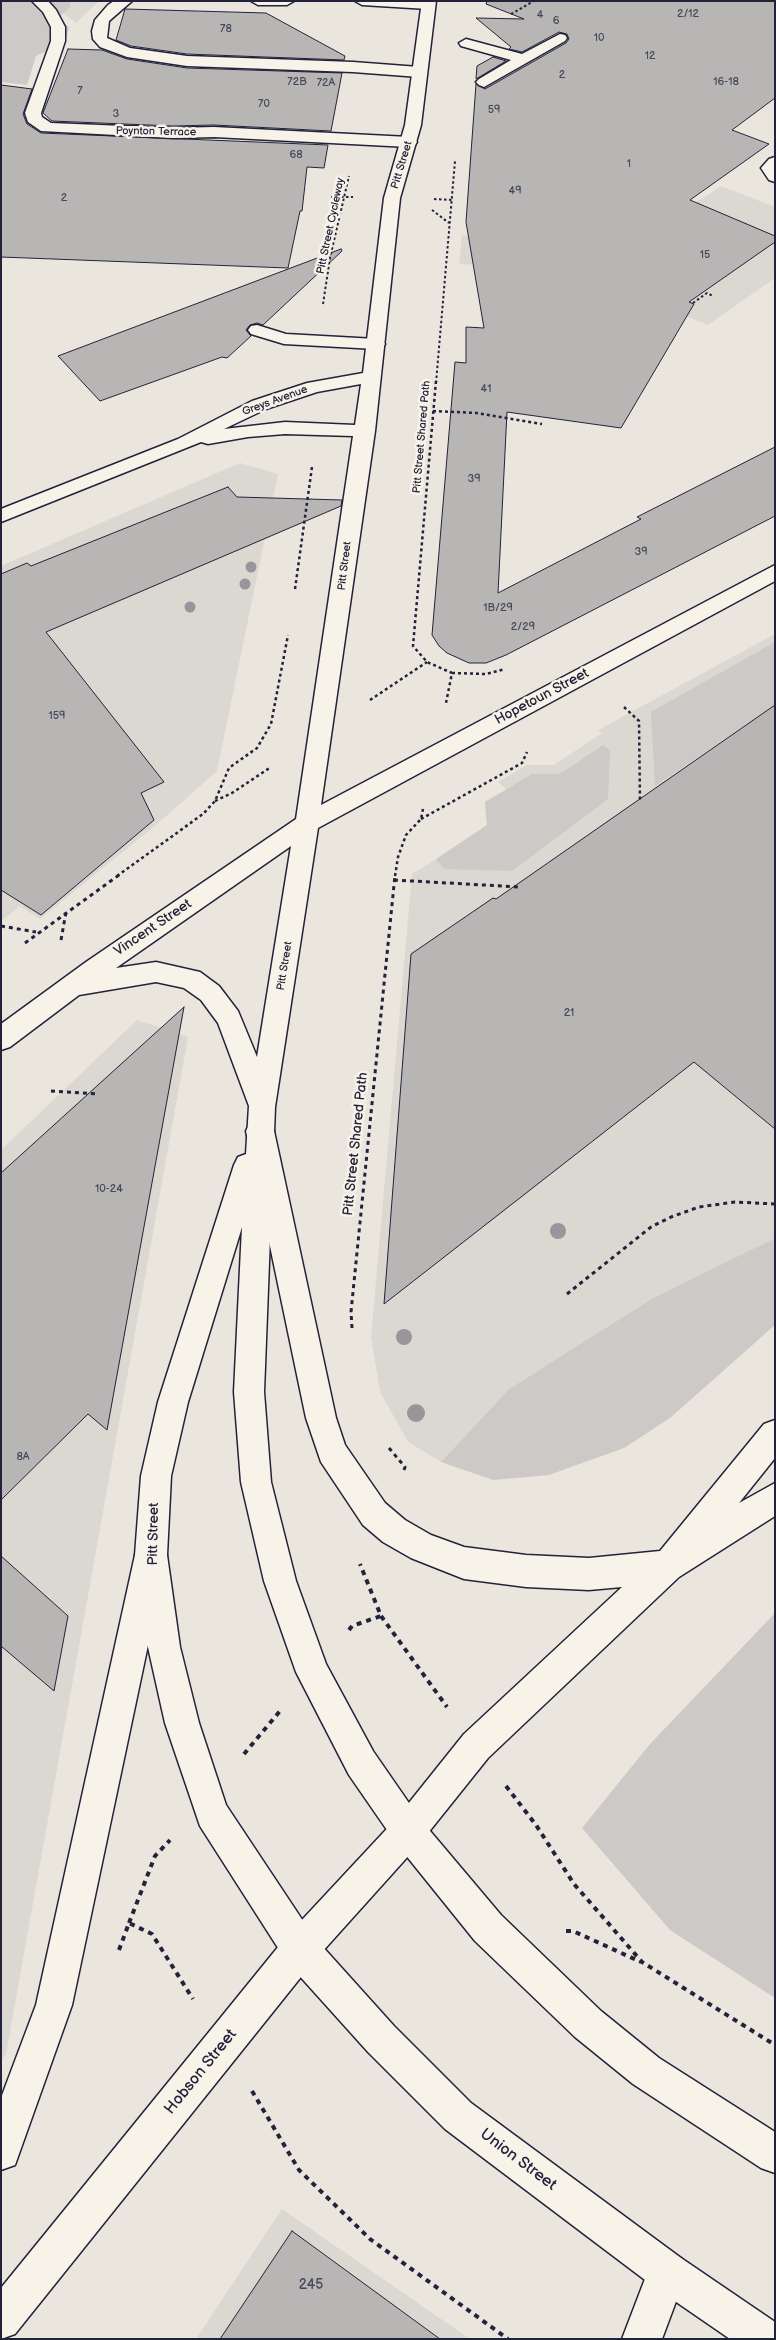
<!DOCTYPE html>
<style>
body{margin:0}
#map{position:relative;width:776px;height:2340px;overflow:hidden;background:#eae6de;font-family:"Balsamiq Sans",sans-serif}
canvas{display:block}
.frame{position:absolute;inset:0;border:2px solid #22223b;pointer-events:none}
</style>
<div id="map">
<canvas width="776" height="2340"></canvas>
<div class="frame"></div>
</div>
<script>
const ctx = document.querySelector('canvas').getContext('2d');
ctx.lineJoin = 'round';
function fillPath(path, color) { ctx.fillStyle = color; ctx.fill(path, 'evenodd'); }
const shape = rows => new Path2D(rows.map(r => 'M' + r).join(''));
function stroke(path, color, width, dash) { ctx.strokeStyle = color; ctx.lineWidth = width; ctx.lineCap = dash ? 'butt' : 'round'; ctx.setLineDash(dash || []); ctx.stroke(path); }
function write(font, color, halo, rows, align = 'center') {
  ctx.font = font + ' "Balsamiq Sans",sans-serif'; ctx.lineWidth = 5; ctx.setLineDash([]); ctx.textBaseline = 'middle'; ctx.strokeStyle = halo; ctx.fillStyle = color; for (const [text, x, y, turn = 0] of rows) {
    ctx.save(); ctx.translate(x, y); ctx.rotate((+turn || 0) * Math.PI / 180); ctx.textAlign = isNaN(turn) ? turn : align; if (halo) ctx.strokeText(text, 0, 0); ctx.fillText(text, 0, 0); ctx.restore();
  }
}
fillPath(shape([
 [47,1,99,1,76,23],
 [721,186,775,207,775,278,708,325,564,268,459,264,462,235,633,244],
 [240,463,278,474,217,771,156,825,40,919,20,906,1,921,1,566],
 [775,634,775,1238,653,1298,509,1389,441,1462,408,1442,380,1392,371,1337,412,874,487,828,485,802,507,790,498,782,527,765,554,765,602,733,598,730],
 [137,1020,188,1037,6,2054,1,2060,1,1150],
 [282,2209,470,2339,196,2339]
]), '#dbd8d2');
fillPath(shape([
 [1,1,70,1,70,7,59,17,69,28,65,42,36,56,27,85,1,82],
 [775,642,775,705,655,786,651,712],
 [603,745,610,750,608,799,512,871,444,869,436,859,487,825,485,802,532,774,560,774],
 [775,1238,775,1325,670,1418,624,1448,549,1475,493,1480,441,1462,509,1389,653,1298],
 [775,1613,775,1998,670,1930,582,1828,650,1744]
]), '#cdc9c6');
const building = shape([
 [487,1,775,1,775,98,732,130,769,144,690,200,775,236,775,242,689,302,694,304,621,428,507,412,498,593,641,519,637,517,775,447,775,516,506,655,486,663,469,663,447,653,439,646,432,635,455,362,466,363,466,327,484,328,466,222,476,84,485,89,566,43,569,39,567,34,559,32,522,52,509,49,511,47,476,18,524,19,486,4,487,1],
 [125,9,266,13,345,56,344,60,187,54,131,46,116,40,125,9],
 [68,49,102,50,127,59,187,68,342,73,331,131,214,125,173,126,52,121,43,113,68,49],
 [493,57,506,61,476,79,477,66,493,57],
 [1,85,32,89,23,114,27,124,41,133,328,145,324,168,307,167,302,211,300,211,288,268,1,257,1,85],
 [341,249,342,251,263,325,257,323,250,325,246,330,251,336,227,358,222,357,100,401,58,356,341,249],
 [228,487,237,497,342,500,341,506,46,632,164,782,141,793,154,820,41,915,1,890,1,574,27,563,31,566,228,487],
 [775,705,775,1129,694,1062,384,1304,411,954,493,898,496,899,775,705],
 [184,1007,107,1430,88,1414,1,1500,1,1173,184,1007],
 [1,1556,68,1616,54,1691,1,1646,1,1556],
 [292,2231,440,2339,220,2339,292,2231]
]);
fillPath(building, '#b8b6b5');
stroke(building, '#22223b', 1);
const lane = shape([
 [114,1,132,1,109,21,107,38,130,48,187,56,353,62,419,67,427,72,419,77,353,72,187,66,127,57,100,47,93,39,92,31,95,20,108,5,114,1],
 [251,1,294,1,287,5,258,5,251,1],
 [355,1,430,1,435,5,428,9,362,5,355,1],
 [257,325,286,334,376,339,382,340,385,344,382,348,376,349,284,344,251,334,248,330,251,326,257,325],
 [667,2252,681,2258,687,2272,662,2339,622,2339,653,2258,667,2252]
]);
const street = shape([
 [32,1,48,1,56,10,65,27,65,41,41,113,42,117,51,123,173,128,214,127,409,137,415,139,417,142,415,145,409,147,214,137,173,138,41,131,28,122,25,113,51,41,51,27,43,12,32,1],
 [560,34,565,35,567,38,565,41,484,87,479,85,476,82,479,79,511,60,461,46,459,43,466,39,522,54,560,34],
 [775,157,775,182,769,180,761,168,769,159,775,157]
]);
const secondary = shape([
 [422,1,436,1,421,125,400,198,375,431,321,805,775,565,775,581,318,828,275,1107,264,1392,271,1482,296,1581,326,1664,373,1751,420,1819,501,1915,601,2011,659,2058,775,2132,775,2173,761,2168,633,2084,575,2037,475,1941,396,1843,349,1775,296,1672,264,1581,241,1482,234,1392,242,1227,188,1402,171,1476,167,1555,180,1647,199,1723,226,1805,313,1936,394,2026,471,2103,681,2258,775,2322,775,2339,730,2339,653,2286,445,2129,368,2052,287,1962,200,1826,165,1723,148,1647,135,1555,141,1476,158,1402,234,1165,238,1157,246,1154,249,1106,218,1023,201,1000,184,988,156,982,79,995,10,1047,1,1050,1,1024,86,962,296,819,353,436,285,434,248,437,208,444,201,442,1,522,1,509,178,439,252,401,307,383,363,373,384,198,405,125,422,1],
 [361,384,355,425,285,422,224,429,266,409,317,392,361,384],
 [291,846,257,1057,238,1011,219,986,200,972,156,962,116,968,291,846]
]);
const primary = shape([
 [151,1539,162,1544,167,1555,72,2005,15,2165,1,2170,1,2098,36,2005,135,1555,140,1544,151,1539],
 [408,1814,420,1819,425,1831,420,1843,313,1962,15,2334,1,2339,1,2288,287,1936,396,1819,408,1814]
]);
const highway = shape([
 [260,1119,270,1123,274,1131,336,1418,345,1445,385,1503,405,1520,431,1535,464,1547,526,1555,589,1558,660,1551,764,1424,775,1420,775,1458,739,1503,775,1483,775,1516,679,1577,488,1758,420,1843,408,1848,396,1843,391,1831,396,1819,464,1734,622,1587,589,1590,526,1587,464,1579,411,1558,383,1542,363,1525,321,1462,306,1418,246,1131,250,1123,260,1119]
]);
stroke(lane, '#22223b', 3);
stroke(street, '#22223b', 3);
stroke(secondary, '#22223b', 3);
stroke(primary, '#22223b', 3);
stroke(highway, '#22223b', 3);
stroke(shape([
 [511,14,534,1],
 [331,197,353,197],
 [434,199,452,200],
 [432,210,449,223],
 [693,303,707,293,713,296],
 [323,304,330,258,349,176],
 [436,383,455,161]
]), '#22223b', 2, [2.5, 2.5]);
stroke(shape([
 [436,381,413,646,427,662,452,673,446,703],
 [433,411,477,413,542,424],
 [295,589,312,467],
 [452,673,486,674,505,669],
 [370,700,427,662],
 [624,707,639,721,640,802],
 [215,801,232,793,271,767],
 [421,819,522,763,527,752],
 [117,876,203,814,215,801,229,768,257,748,271,724,288,635],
 [395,876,398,857,406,835,421,819,423,809]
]), '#22223b', 2.5, [3, 3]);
stroke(shape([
 [394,880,520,887],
 [1,926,36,932],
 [61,940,66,912],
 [25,943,119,875],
 [51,1091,97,1094],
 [567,1294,651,1227,671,1217,699,1207,735,1202,775,1204],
 [352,1328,351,1312,395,875],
 [389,1448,405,1467,403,1473]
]), '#22223b', 3, [4, 4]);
stroke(shape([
 [381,1616,447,1707],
 [349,1630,352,1626,381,1616,360,1564],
 [244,1754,280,1711],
 [506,1786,536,1825,574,1884,642,1962,775,2045],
 [129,1923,155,1856,170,1840],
 [566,1931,573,1931,641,1962],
 [119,1950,129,1923,152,1934,193,1999],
 [252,2091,299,2170,370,2239,508,2339]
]), '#22223b', 4, [5, 5]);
fillPath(lane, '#f7f3e8');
fillPath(street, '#f7f3e8');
fillPath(secondary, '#f7f3e8');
fillPath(primary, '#f7f3e8');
fillPath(highway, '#f7f3e8');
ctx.fillStyle = '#98969b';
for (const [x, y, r] of [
 [251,567,5.5],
 [245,584,5.5],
 [190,607,5.5],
 [558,1231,8],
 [404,1337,8],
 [416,1413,9]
]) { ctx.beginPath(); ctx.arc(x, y, r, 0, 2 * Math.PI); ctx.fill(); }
write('11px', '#48475a', null, [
 ["2/12",688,14],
 ["4",540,15],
 ["6",556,21],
 ["78",226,29],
 ["10",599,38],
 ["12",650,56],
 ["2",562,75],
 ["72B",297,82],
 ["16-18",726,82],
 ["72A",326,83],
 ["7",80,91],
 ["70",264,104],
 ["59",494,110],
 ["3",116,114],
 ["68",296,155],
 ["1",629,164],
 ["49",515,191],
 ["2",64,198],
 ["15",705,255],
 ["41",486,389],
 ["39",474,479],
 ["39",641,552],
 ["1B/29",498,608],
 ["2/29",523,627],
 ["159",57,716],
 ["21",569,1013],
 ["10-24",109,1189],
 ["8A",23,1457]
]);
write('11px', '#22223b', '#f7f3e8', [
 ["Poynton Terrace",156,132,1],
 ["Pitt Street",402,165,-73],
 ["Pitt Street Cycleway",331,226,-78],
 ["Greys Avenue",275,401,-20],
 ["Pitt Street Shared Path",422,437,-85],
 ["Pitt Street",345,566,-83],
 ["Pitt Street",285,966,-81]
]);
write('14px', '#22223b', '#f7f3e8', [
 ["Hopetoun Street",542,697,-28],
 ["Vincent Street",153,928,-34],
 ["Pitt Street Shared Path",356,1144,-84],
 ["Pitt Street",154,1534,-89]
]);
write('14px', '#48475a', null, [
 ["245",311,2285]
]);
write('16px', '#22223b', '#f7f3e8', [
 ["Hobson Street",201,2072,-51],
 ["Union Street",518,2160,37]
]);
</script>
